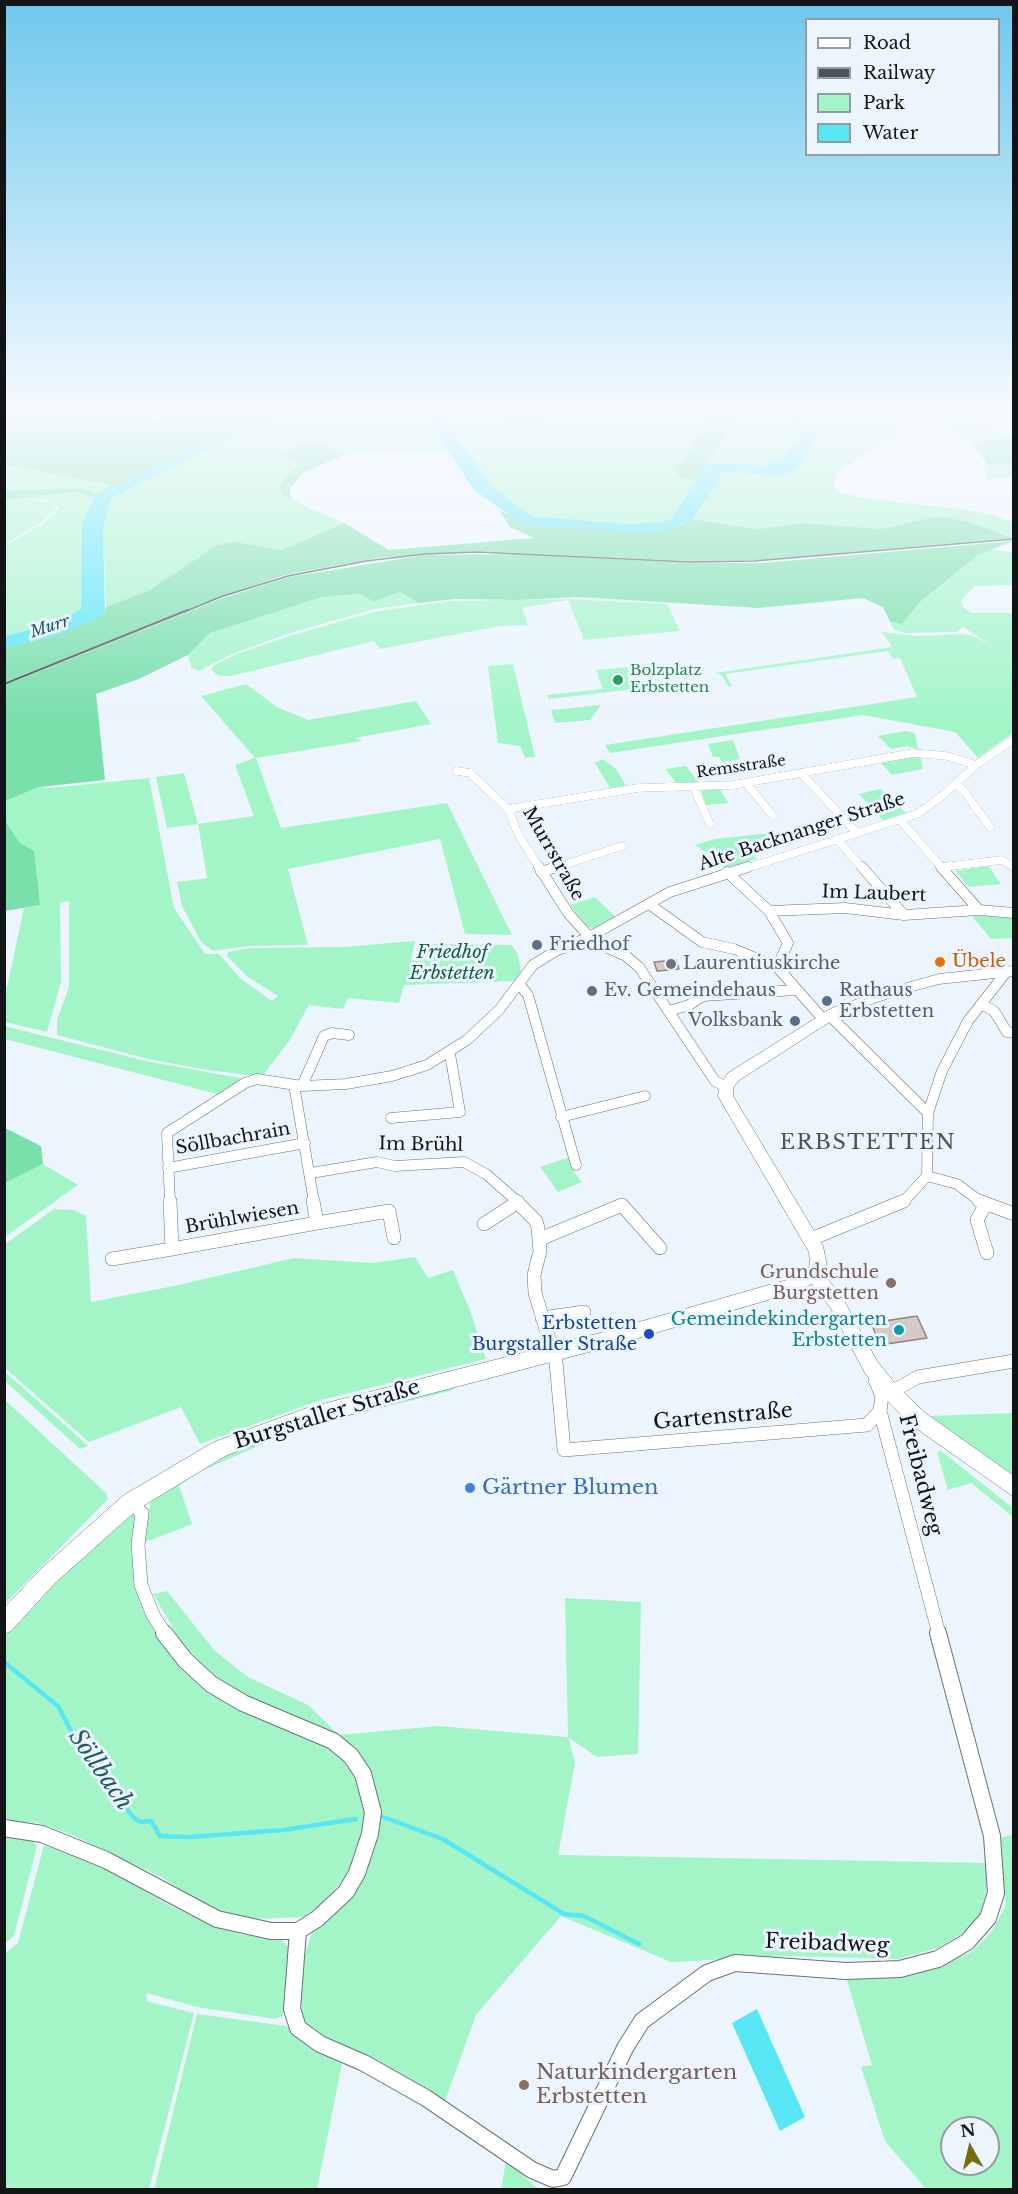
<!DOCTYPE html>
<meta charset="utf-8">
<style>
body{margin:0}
#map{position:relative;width:1018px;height:2194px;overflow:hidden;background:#ecf5fe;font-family:"Libre Baskerville",serif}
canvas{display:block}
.frame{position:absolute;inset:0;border:6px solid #111518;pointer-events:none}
.legend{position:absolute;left:805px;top:18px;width:195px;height:138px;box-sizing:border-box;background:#ecf5fe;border:2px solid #949ba2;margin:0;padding:8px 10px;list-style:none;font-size:18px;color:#111518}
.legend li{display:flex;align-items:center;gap:12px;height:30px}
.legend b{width:30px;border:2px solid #949ba2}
.north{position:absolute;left:940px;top:2116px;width:60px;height:60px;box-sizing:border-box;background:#ecf5fe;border:2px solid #949ba2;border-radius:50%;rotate:352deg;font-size:16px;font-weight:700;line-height:24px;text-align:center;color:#111518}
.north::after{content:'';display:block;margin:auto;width:21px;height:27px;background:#756d0b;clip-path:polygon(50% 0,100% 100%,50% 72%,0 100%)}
</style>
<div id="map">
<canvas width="1018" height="2194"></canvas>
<div class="frame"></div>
<ul class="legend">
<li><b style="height:8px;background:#fff"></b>Road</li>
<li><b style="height:8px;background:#4d5357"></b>Railway</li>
<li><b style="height:16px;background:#a3f5c8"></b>Park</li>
<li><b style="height:16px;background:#58e6f5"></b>Water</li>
</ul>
<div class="north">N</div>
</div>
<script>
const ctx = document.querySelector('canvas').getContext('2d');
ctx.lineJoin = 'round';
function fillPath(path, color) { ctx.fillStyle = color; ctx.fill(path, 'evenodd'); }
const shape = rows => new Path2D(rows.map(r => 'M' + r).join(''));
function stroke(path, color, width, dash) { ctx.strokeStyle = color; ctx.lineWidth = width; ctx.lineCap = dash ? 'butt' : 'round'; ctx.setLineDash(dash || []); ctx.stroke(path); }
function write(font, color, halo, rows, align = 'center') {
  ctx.font = font + ' "Libre Baskerville",serif'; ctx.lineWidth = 6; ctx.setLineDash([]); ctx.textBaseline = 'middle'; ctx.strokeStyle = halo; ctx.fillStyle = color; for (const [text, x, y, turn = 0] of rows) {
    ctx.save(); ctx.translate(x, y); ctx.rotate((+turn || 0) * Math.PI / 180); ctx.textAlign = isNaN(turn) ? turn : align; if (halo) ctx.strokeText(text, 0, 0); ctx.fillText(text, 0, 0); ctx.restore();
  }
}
fillPath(shape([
 [302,412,419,412,428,421,448,454,387,451,345,455,310,440,279,455,301,463,295,468,283,496,344,523,282,550,236,542,217,545,148,591,106,607,103,527,112,498,224,441],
 [438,412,475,412,514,427,540,423,552,412,681,412,704,415,703,427,683,463,674,464,679,477,696,480,678,513,672,519,662,522,630,524,532,516,495,489],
 [797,412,965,412,1013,434,972,443,926,415,836,473,834,491,863,498,959,509,993,515,1013,522,1013,538,969,522,938,516,881,529,802,523,758,529,692,519,719,482,722,472,779,476,815,433],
 [782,414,799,434,799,439,782,457,765,465,716,463,704,466,745,416],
 [1013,462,1013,477,986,479,988,465],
 [4,465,95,482,113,485,94,494,84,488,8,491,5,490],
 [76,492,94,498,89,505,81,609,58,622,5,636,5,546,42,524,55,514,59,506,43,500,24,499,51,503,56,506,56,510,42,522,5,544,5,500],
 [989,550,1013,552,1013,585,975,586,961,601,963,607,971,613,1013,613,1013,657,1000,651,1013,658,1013,733,978,758,955,732,863,715,610,753,605,745,917,697,900,658,893,659,888,651,725,674,732,686,729,687,721,675,715,673,892,647,882,632,916,636,962,634,974,636,994,647,963,627,956,632,906,633,894,630,890,622,902,624,922,600,980,554],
 [400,592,419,603,374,609,287,634,232,654,199,671,191,667,188,655,210,633,322,597,360,594,374,602],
 [568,599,667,604,680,631,584,640,568,600,522,608,528,625,500,626,380,649,374,641,231,676,219,676,211,670,214,665,237,654,289,636,378,611,452,601],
 [513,664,535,757,525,758,520,746,498,743,488,666],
 [627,667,636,689,548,699,547,695,603,689,596,670],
 [246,684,277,707,308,720,416,701,431,724,355,738,362,741,256,758,281,828,447,803,512,935,465,934,440,839,288,869,308,945,248,946,213,951,201,942,182,906,177,882,207,878,198,824,167,828,156,777,184,773,198,824,254,816,235,765,255,758,201,696],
 [601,705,590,720,555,723,551,710],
 [905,731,915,733,918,750,907,746,891,749,878,736],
 [733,740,740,759,722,762,719,757,713,757,708,744],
 [920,755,923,769,892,775,879,761],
 [603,759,616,769,626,786,610,788,595,763],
 [686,766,701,785,678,785,665,769],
 [149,778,174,908,205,954,219,954,241,979,272,1001,278,996,248,977,227,956,228,952,250,948,343,947,415,941,411,961,421,956,421,944,512,945,518,955,521,972,515,981,404,985,399,1003,348,998,343,1009,309,1005,289,1041,262,1077,201,1069,148,1059,57,1035,57,1020,69,987,69,901,60,903,61,982,47,1032,5,1022,4,988,7,987,24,908,40,905,20,843,5,821,5,801,39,787,50,788],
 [720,789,728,803,706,805,701,790],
 [880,789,906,813,883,820,859,794],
 [780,832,781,834,744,845,757,859,726,868,711,856,723,852,710,855,695,845,715,839],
 [988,866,1001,884,969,887,955,871],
 [595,897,616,917,594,928,588,927,570,905],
 [971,915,1013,917,1013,938,991,939],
 [4,1026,146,1061,240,1078,240,1083,221,1095,5,1039],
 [570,1157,575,1173,582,1182,558,1192,540,1167],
 [43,1164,78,1185,5,1237,5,1183],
 [54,1209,74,1210,86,1216,91,1302,174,1286,294,1258,372,1263,415,1257,428,1278,453,1270,471,1313,486,1359,318,1401,200,1444,181,1407,89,1442,5,1368,5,1244],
 [5,1372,65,1425,88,1446,80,1449,5,1381],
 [461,1384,450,1391,352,1415,276,1438,199,1472,179,1486,192,1524,143,1543,152,1495,196,1467,271,1433],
 [5,1400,106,1493,108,1499,5,1604],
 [1013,1413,1013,1476,930,1416],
 [941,1451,1013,1508,1013,1517,971,1483,948,1490,937,1452],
 [129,1513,134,1514,135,1576,144,1610,163,1643,339,1754,353,1772,362,1792,366,1812,364,1842,353,1869,322,1904,303,1917,254,1919,231,1914,202,1904,161,1877,70,1834,39,1823,5,1821,4,1634,17,1619],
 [167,1591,215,1651,248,1677,308,1705,339,1735,438,1726,568,1737,565,1598,641,1602,638,1754,597,1757,569,1738,575,1763,558,1855,987,1863,986,1893,980,1915,966,1931,940,1947,899,1959,790,1956,671,1962,561,1916,476,2015,445,2101,324,2037,305,2022,302,2013,301,1998,304,1956,312,1933,356,1884,378,1824,377,1793,371,1775,351,1746,339,1735,256,1701,226,1684,202,1665,180,1640,153,1594],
 [1013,1835,1013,2189,926,2189,885,2141,861,2067,872,2065,846,1977,931,1969,971,1952,991,1933,1006,1905,1000,1843,1002,1837],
 [952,2128,988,2128,988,2164,952,2164],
 [5,1836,32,1840,37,1846,14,1936,5,1943],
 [44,1845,107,1869,169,1905,209,1924,243,1935,270,1935,280,1938,290,1949,285,2009,282,2016,275,2019,197,2007,147,1993,146,2001,194,2013,149,2189,5,2190,5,1953,18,1943],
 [197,2014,286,2026,343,2058,317,2189,154,2190],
 [506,2160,538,2189,501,2190]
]), '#a3f5c8');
fillPath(shape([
 [5,412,139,412,156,420,181,412,288,412,205,443,94,498,76,492,5,500,4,490,84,488,94,494,112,485,5,465],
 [475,412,552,412,540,423,514,427],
 [681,412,781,412,782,414,745,416,724,439,696,480,679,478,673,465,683,463,703,427,703,415],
 [1013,435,1013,462,988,465,972,443],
 [310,440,345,455,304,472,289,490,292,500,283,496,279,489,283,480,301,463,278,455],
 [499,510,533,526,587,528,681,525,692,519,757,529,802,523,881,529,938,516,969,522,1013,538,760,560,690,561,478,551,377,558,285,575,222,596,5,682,4,648,58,635,105,612,106,607,148,591,217,545,236,542,282,550,344,523,389,550,534,538,510,527],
 [1013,541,980,554,922,600,902,624,890,622,883,607,863,598,758,608,577,597,519,600,455,599,419,603,400,592,374,602,360,594,322,597,210,633,188,655,139,679,96,694,105,780,39,787,5,801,5,685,223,598,289,577,425,555,518,554,690,563,762,563],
 [5,821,20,843,34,851,40,905,5,911],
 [5,1128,41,1146,43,1164,5,1183]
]), '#79dfab');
fillPath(shape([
 [288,412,302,412,224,441,112,498,103,527,105,612,100,617,58,635,5,648,5,636,58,622,81,609,82,523,94,498,205,443],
 [419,412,438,412,495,489,532,516,630,524,662,522,672,519,704,466,716,463,765,465,782,457,799,439,798,434,781,412,797,412,815,433,814,441,800,465,791,473,779,476,722,472,719,482,692,519,666,531,633,532,533,526,516,520,474,490,427,420],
 [757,2009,805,2117,780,2131,732,2023]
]), '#58e6f5');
stroke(shape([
 [4,491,80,490,86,491,87,495,101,498]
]), '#58e6f5', 1.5);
stroke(shape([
 [4,1662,58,1706,81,1750,100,1766,114,1792,133,1817,140,1822,151,1821,160,1836,190,1837,283,1830,356,1819],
 [383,1817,443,1839,564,1914,584,1916,639,1944]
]), '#58e6f5', 4.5);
const building = shape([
 [676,960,679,969,657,971,654,962,676,960],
 [917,1316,927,1338,880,1345,871,1323,917,1316]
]);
fillPath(building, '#d6cac4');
stroke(building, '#8f847e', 1.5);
const streetFar3 = shape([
 [457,771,470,773,508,809,518,834,540,869],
 [801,773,857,833],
 [746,783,773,816],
 [955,784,963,790,990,827],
 [694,788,710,824],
 [508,809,638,788,733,785,913,753,947,756,976,765],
 [900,820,943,869],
 [837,839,863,869],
 [942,867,1002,860,1014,867],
 [551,869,622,846],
 [744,869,917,814,942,796,976,765,1014,739]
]);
const streetFar2 = shape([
 [539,867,568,913,594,942,626,956,639,967,715,1081,726,1087],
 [862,867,904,915],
 [941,867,979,910],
 [541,872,556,867],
 [727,872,769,911,788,943,777,967],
 [649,904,702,942,734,949,777,967,823,1019],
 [769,911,845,908,904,915,979,910,1014,913],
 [520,985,528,995,576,1165],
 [981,1004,994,1011,1007,1032,1014,1033],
 [669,1011,689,1005,703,996,796,990],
 [829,1015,928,1113],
 [294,1085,314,1202],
 [302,1086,324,1036,332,1033,349,1035],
 [561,1117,645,1096],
 [391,1118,460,1112,450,1054],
 [168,1168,305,1143],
 [311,1173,377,1162,395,1166,464,1162,486,1174,518,1202],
 [927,1176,957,1184,981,1202],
 [170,1202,167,1133,245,1083,257,1079,302,1086,346,1084,392,1076,427,1065,467,1040,499,1010,533,965,554,952,589,937,670,892,748,867],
 [903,1202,927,1176,928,1113,942,1071,968,1021,1007,971]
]);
const streetFar1 = shape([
 [170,1201,172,1249,317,1223,313,1201],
 [516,1201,536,1221,538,1228,540,1251,534,1275,535,1293,556,1362,564,1450,867,1425,880,1411],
 [979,1201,1014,1214],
 [985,1205,977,1220,987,1253],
 [317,1223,389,1211,394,1238],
 [484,1224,518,1202],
 [540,1239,622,1205,660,1248],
 [811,1239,904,1201],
 [112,1259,172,1249],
 [542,1318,584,1312],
 [875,1380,882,1396,880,1411,939,1634],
 [891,1392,918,1377,1014,1361],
 [131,1502,142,1513,138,1544,141,1585,153,1615,165,1634]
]);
const street = shape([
 [4,1828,42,1834,106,1860,217,1919,271,1931,298,1931,317,1919,346,1892,357,1873,370,1834,373,1812,363,1774,351,1756,333,1741,243,1703,211,1684,185,1660,164,1633],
 [298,1931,292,2009,298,2028,320,2044,364,2063,426,2098,532,2170,553,2179,563,2177,625,2048,642,2021,707,1973,735,1963,846,1971,900,1969,938,1959,967,1942,988,1918,996,1893,992,1836,938,1633]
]);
const secondary = shape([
 [1014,966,1014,976,939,984,898,995,842,1014,738,1081,733,1088,733,1096,823,1246,827,1266,823,1273,842,1297,877,1361,897,1386,924,1412,1014,1476,1014,1497,910,1424,885,1398,865,1373,830,1307,812,1284,795,1292,604,1348,307,1426,227,1455,138,1509,55,1583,11,1631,4,1634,4,1608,41,1569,124,1495,214,1442,307,1408,604,1332,790,1279,808,1269,810,1265,809,1252,718,1096,721,1083,728,1073,832,1008,889,988,939,974,1014,966]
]);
stroke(streetFar3, '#697279', 8);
stroke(streetFar2, '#697279', 11);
stroke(streetFar1, '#697279', 14);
stroke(street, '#697279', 18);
stroke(secondary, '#697279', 1);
stroke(streetFar3, '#fff', 8);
stroke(streetFar2, '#fff', 10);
stroke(streetFar1, '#fff', 13);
stroke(street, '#fff', 16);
fillPath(secondary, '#fff');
stroke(shape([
 [184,612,223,596,288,576,366,561,425,554,478,552,690,562,754,561,1014,539]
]), '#4d5357', 1.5);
stroke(shape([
 [4,684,188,610]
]), '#4d5357', 2);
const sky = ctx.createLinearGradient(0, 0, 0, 720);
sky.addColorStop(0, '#6ec8ed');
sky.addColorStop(0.57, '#f6faff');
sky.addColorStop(1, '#f6faff00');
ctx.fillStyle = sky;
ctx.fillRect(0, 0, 1018, 720);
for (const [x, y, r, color] of [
 [618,680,6,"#2e9e5b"],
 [537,945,6,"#5c6f8a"],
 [940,962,6,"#e8710a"],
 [671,964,6,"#6b7280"],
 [592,991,6,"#5c6f8a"],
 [827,1001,6,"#5c6f8a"],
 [795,1021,6,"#5c6f8a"],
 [891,1283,6,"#8d6e63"],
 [899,1330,6,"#0f9aa8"],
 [649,1334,6,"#1a4fb4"],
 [470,1488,6,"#3f7fe0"],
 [524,2085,6,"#8d6e63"]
]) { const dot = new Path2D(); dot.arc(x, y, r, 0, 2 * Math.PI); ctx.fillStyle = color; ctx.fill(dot); stroke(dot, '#ecf5fe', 2); }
write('15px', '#27864d', '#ecf5fe', [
 ["Bolzplatz",630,671],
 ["Erbstetten",630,688]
], 'left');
write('15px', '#111518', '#ecf5fe', [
 ["Remsstraße",741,767,-8]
]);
write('italic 16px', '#215c62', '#ecf5fe', [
 ["Murr",50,627,-18]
]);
write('18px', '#111518', '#ecf5fe', [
 ["Alte Backnanger Straße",802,832,-18],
 ["Murrstraße",553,854,60],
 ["Im Laubert",874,894,2],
 ["Söllbachrain",233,1139,-10],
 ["Im Brühl",421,1145,1],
 ["Brühlwiesen",242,1218,-10]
]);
write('18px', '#4e5e75', '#ecf5fe', [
 ["Friedhof",549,945],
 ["Ev. Gemeindehaus",604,991],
 ["Rathaus",839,991],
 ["Erbstetten",839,1012],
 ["Volksbank",783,1021,"right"]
], 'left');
write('italic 18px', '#0f5e3d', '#ecf5fe', [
 ["Friedhof",452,953],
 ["Erbstetten",452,974]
]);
write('18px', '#c56008', '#ecf5fe', [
 ["Übele",952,962]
], 'left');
write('18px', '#5b616d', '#ecf5fe', [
 ["Laurentiuskirche",683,964]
], 'left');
write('18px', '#785e54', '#ecf5fe', [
 ["Grundschule",879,1273],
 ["Burgstetten",879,1294]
], 'right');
write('18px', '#0d838f', '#ecf5fe', [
 ["Gemeindekindergarten",887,1320],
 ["Erbstetten",887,1341]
], 'right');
write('18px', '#164399', '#ecf5fe', [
 ["Erbstetten",637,1324],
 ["Burgstaller Straße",637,1345]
], 'right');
ctx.letterSpacing = '1.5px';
write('21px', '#4d555c', '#ecf5fe', [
 ["ERBSTETTEN",868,1143]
]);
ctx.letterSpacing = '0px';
write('21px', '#111518', '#ecf5fe', [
 ["Burgstaller Straße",327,1415,-17],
 ["Gartenstraße",723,1417,-5],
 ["Freibadweg",920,1475,76],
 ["Freibadweg",827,1944,2]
]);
write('21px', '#366cbe', '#ecf5fe', [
 ["Gärtner Blumen",482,1488]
], 'left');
write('21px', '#785e54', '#ecf5fe', [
 ["Naturkindergarten",536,2073],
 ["Erbstetten",536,2097]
], 'left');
write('italic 24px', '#215c62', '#ecf5fe', [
 ["Söllbach",100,1770,55]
]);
</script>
